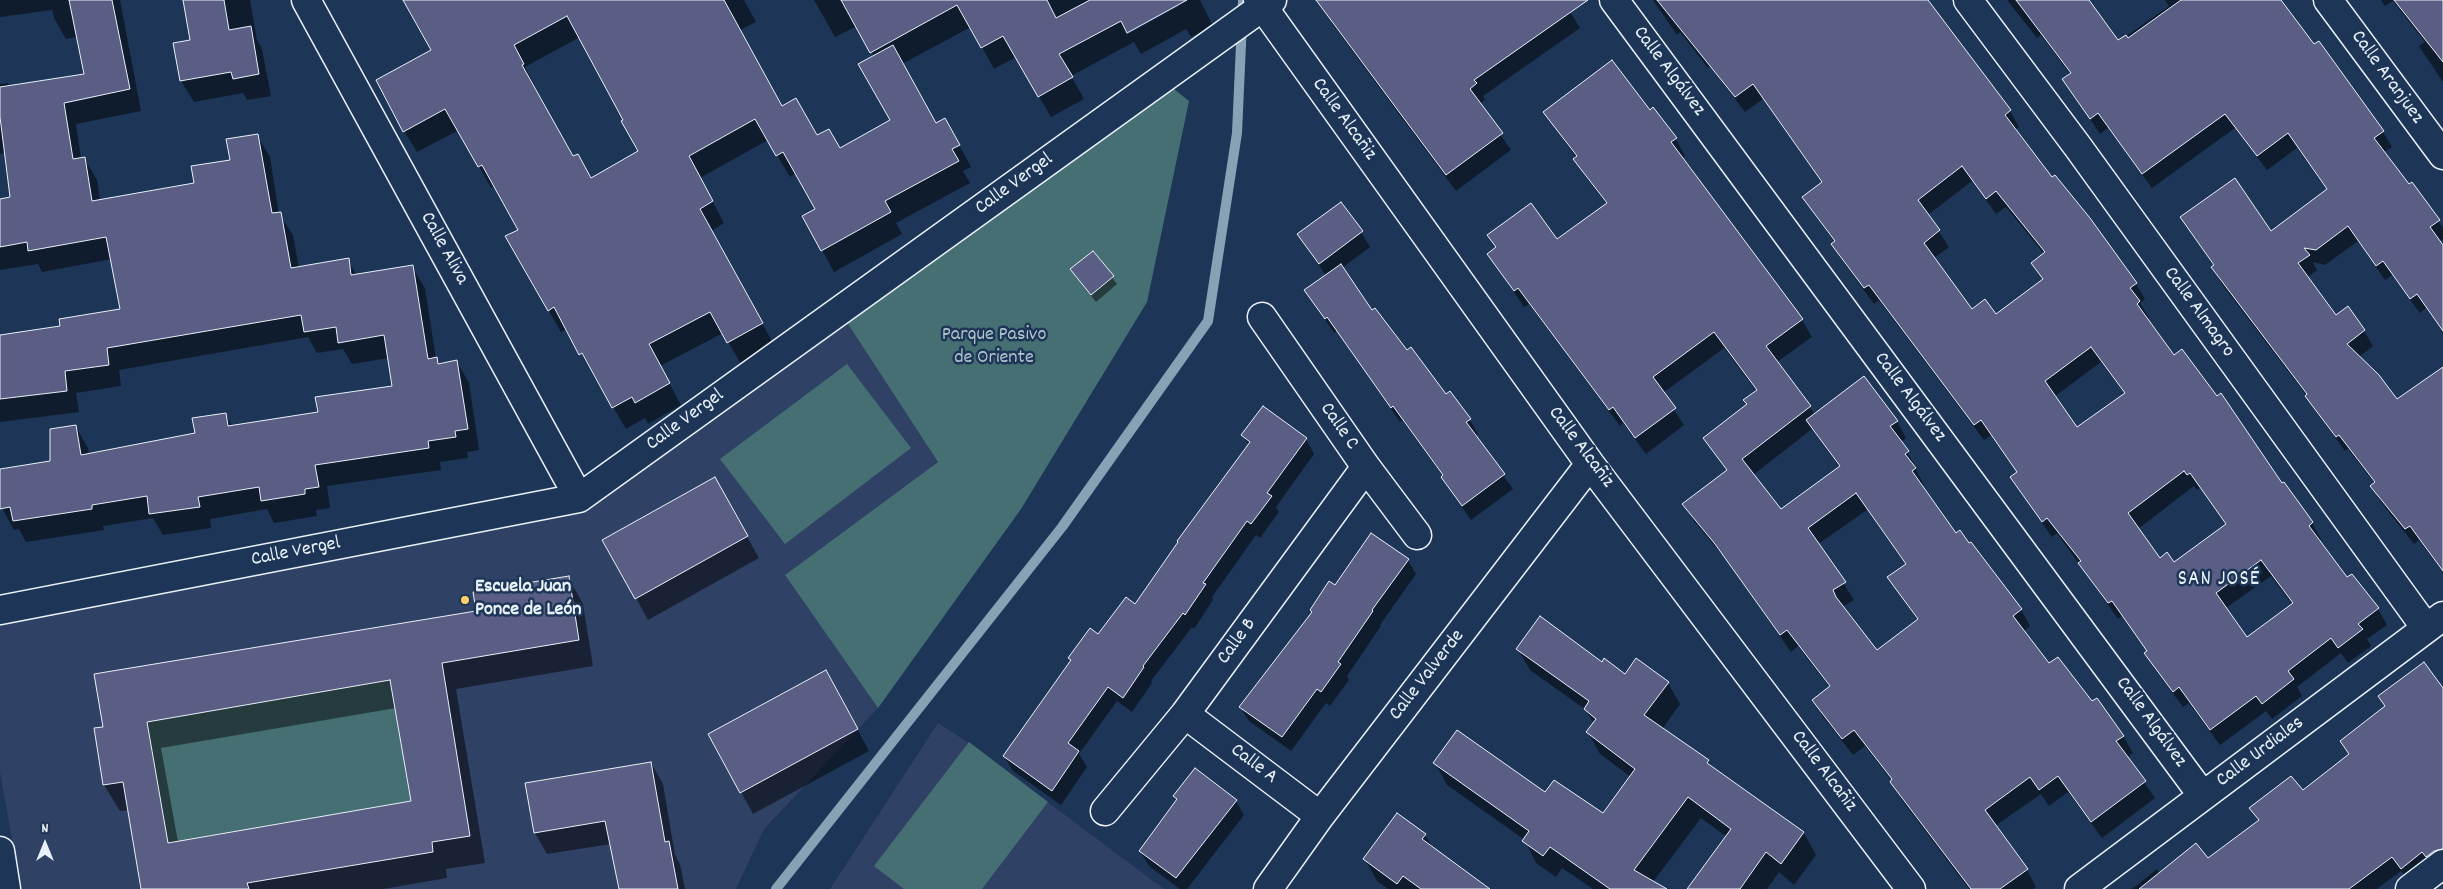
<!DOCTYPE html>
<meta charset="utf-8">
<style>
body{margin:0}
#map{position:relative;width:2443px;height:889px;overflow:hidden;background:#1d3557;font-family:Dekko,sans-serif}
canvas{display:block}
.north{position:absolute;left:20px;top:819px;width:50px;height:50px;-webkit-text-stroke:4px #1d3557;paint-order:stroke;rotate:0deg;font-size:14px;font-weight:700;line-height:20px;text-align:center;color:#e8f1f8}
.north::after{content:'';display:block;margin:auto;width:18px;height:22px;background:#e8f1f8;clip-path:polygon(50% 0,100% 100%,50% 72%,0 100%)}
</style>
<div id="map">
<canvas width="2443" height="889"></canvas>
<div class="north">N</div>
</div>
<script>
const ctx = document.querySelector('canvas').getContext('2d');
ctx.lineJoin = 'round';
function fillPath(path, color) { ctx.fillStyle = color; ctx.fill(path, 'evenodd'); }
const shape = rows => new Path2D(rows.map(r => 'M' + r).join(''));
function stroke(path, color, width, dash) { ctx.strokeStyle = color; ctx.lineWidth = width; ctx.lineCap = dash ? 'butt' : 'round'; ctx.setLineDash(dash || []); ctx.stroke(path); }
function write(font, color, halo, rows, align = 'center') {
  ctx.font = font + ' Dekko,sans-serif'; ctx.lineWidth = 5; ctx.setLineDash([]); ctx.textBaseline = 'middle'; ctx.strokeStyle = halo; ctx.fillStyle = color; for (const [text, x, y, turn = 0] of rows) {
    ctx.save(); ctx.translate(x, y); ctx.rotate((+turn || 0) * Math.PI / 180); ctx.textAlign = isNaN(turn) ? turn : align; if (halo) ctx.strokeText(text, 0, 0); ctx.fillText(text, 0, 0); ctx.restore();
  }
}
fillPath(shape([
 [846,321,938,462,785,575,878,708,764,829,736,889,21,889,0,772,0,625,589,509],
 [938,723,969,743,1164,889,830,889]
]), '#2f4164');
fillPath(shape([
 [1169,85,1189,101,1147,302,1021,509,878,708,785,575,938,462,846,321],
 [847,364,911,448,785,544,720,459],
 [390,680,411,801,168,843,147,722],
 [969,742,1048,802,982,889,904,889,874,866]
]), '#466f74');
fillPath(shape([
 [0,0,120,0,141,111,76,124,81,159,84,158,97,180,100,201,195,184,231,161,257,135,270,157,279,214,293,235,299,268,348,260,357,276,412,267,425,288,436,359,440,365,457,362,469,383,479,450,467,452,468,458,440,462,441,470,327,486,330,508,316,510,317,516,274,523,267,509,210,519,211,528,163,535,153,518,103,526,104,530,26,542,19,529,14,530,2,508,0,470,51,462,76,427,88,448,89,455,196,434,225,414,233,427,319,413,393,387,389,358,352,364,343,349,317,353,308,337,119,370,121,386,76,393,79,412,0,422,0,336,62,327,121,310,112,259,42,272,38,264,0,270,0,200,12,198,6,153,0,154,0,84,8,83,10,87,85,75,79,42,76,37,66,39,54,18,52,10,0,17],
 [97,96,97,97,58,105,58,103],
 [184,0,250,0,257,40,262,49,271,96,247,100,243,93,194,102,181,81,191,41],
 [405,0,744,0,756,22,740,30,782,107,817,137,840,149,891,121,874,56,857,26,835,37,814,0,1200,0,1213,26,1191,37,1186,29,1141,54,1134,42,1071,76,1084,99,1051,117,1016,57,994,69,971,27,902,64,936,124,957,141,971,167,963,171,970,183,896,223,902,234,834,272,822,250,816,209,796,173,790,177,768,140,700,178,724,223,711,231,774,345,741,364,723,333,660,366,681,405,648,424,645,418,626,429,567,329,561,332,507,237,519,230,495,186,491,188,459,130,417,152,404,131,433,51],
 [1178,4,1179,6,1126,35,1126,32],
 [580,37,625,120,639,152,591,179,573,158,533,87,535,86,525,67],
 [1336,0,1563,0,1580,28,1483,96,1485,100,1479,104,1511,150,1456,191,1333,25,1324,9],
 [1653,0,1926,0,2010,111,2019,127,2015,130,2051,179,2055,176,2136,284,2145,299,2140,303,2149,318,2146,320,2173,356,2282,485,2284,484,2312,523,2321,539,2319,541,2347,579,2378,609,2387,625,2367,639,2371,646,2348,663,2341,653,2297,687,2302,696,2272,719,2266,711,2220,745,2189,703,2183,707,2155,669,2146,653,2148,652,2122,616,2118,619,2057,533,2052,537,2021,493,2012,477,2018,473,1991,435,1984,440,1879,300,1874,304,1842,260,1832,244,1835,243,1803,197,1822,183,1763,99,1745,112,1710,66,1708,68,1680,32,1677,35],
 [1972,181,1996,214,2006,207,2044,254,2032,263,2043,280,1995,315,1972,311,1934,258,1949,247,1928,215],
 [2101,362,2125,394,2076,428,2054,397],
 [2194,486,2197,490,2200,488,2226,525,2174,563,2160,559,2138,529],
 [2271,576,2293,605,2247,638,2226,608],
 [2007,0,2088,0,2118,42,2169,6,2165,0,2259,0,2383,132,2392,147,2384,152,2409,186,2412,184,2443,228,2443,239,2439,242,2443,247,2443,332,2426,308,2420,313,2392,275,2385,280,2358,241,2325,265,2313,262,2317,270,2307,278,2335,317,2347,308,2364,331,2373,346,2359,357,2397,401,2443,369,2443,572,2419,540,2414,544,2380,501,2372,486,2375,484,2348,449,2345,451,2316,411,2307,396,2221,283,2213,268,2214,266,2181,217,2271,233,2327,190,2297,148,2267,170,2235,128,2152,188,2108,128,2100,134,2064,80,2071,75,2041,35,2037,38],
 [2381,0,2443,0,2443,82,2419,46,2425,42,2393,1,2385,6],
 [1650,112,1676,139,1685,156,1682,158,1802,320,1812,337,1777,362,1815,415,1897,421,1906,438,1901,442,1917,469,1916,470,1924,485,1922,487,1956,535,2021,609,2030,626,2023,632,2049,665,2092,703,2123,736,2133,753,2127,757,2155,798,2102,838,2068,792,2049,806,2041,794,1995,826,2027,870,2036,887,2033,889,1969,889,1901,799,1892,781,1865,746,1853,755,1823,717,1814,700,1830,688,1798,646,1791,652,1727,561,1694,521,1684,504,1727,471,1704,438,1748,405,1757,392,1724,348,1663,393,1684,425,1646,454,1623,423,1620,426,1529,304,1524,307,1488,254,1497,248,1489,235,1556,241,1607,205,1585,176,1575,159,1576,158,1545,113],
 [1812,429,1840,468,1781,510,1753,475],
 [1867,510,1906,565,1889,578,1918,621,1877,652,1844,606,1854,600,1818,544],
 [1361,232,1370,247,1342,268,1372,312,1445,396,1470,420,1478,434,1475,436,1513,489,1471,520,1451,492,1443,476,1402,420,1400,422,1337,331,1334,333,1306,290,1326,276,1299,234],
 [1093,253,1117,284,1096,302,1071,270],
 [1243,435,1306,439,1314,454,1276,507,1279,512,1260,538,1256,535,1212,597,1213,600,1194,629,1192,627,1151,681,1152,683,1132,712,1117,701,1079,754,1087,767,1061,805,1013,771,1004,756,1072,662,1070,658,1135,606,1249,446],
 [714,478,759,558,648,620,636,598],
 [1408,560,1416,574,1380,625,1381,626,1347,676,1349,680,1330,706,1326,703,1291,751,1249,721,1240,707,1335,587],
 [568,577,583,604,593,666,456,689,485,863,446,869,447,878,383,889,142,889,129,810,120,811,104,785,95,730,477,612],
 [396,708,413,802,178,842,161,748],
 [1518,649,1602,664,1625,675,1668,683,1680,704,1662,729,1708,761,1712,768,1804,833,1816,855,1794,885,1779,872,1767,889,1688,889,1727,837,1701,818,1653,882,1664,889,1593,889,1562,868,1556,877,1536,863,1525,840,1447,785,1435,763,1545,794,1604,815,1631,777,1600,754,1588,732,1594,724,1586,710,1530,670],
 [2443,690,2443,867,2414,888,2401,871,2377,889,2132,889,2157,869,2160,874,2208,860,2259,822,2251,808,2302,792,2349,755,2341,742,2386,707,2379,696],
 [838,693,869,751,753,814,741,792],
 [651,763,663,784,675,855,680,864,685,889,620,889,611,844,547,854,535,833,526,784],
 [1175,796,1236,801,1244,815,1187,889,1180,889,1149,866,1140,851,1177,801],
 [1425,835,1433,848,1488,889,1388,889,1377,881,1365,859]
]), '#0007');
stroke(shape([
 [776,889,1062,527,1208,321,1237,133,1243,0]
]), '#85a3b4', 10);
const building = shape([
 [69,0,112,0,130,89,64,103,73,159,85,157,92,201,194,183,191,166,230,160,226,139,258,134,272,213,281,212,291,268,349,258,351,275,413,265,428,359,437,357,438,364,457,360,468,429,455,431,456,437,428,441,429,448,315,465,319,487,305,489,305,494,261,501,259,487,198,497,200,507,149,514,147,496,92,505,92,509,13,521,10,507,0,509,0,469,50,461,50,429,76,425,81,455,195,433,192,418,226,413,228,426,318,412,315,397,392,386,384,335,338,343,336,327,304,332,301,315,107,348,109,365,65,371,67,391,0,399,0,335,60,326,59,319,120,309,106,237,28,251,27,242,0,247,0,199,10,197,0,117,0,87,84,74,69,0],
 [183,0,224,0,229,30,251,26,259,74,233,79,231,72,180,81,173,43,190,40,183,0],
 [403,0,724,0,782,106,796,98,817,135,829,129,840,148,890,120,858,64,893,45,936,123,945,118,960,145,952,149,959,161,885,201,891,212,821,251,802,216,815,209,783,152,776,156,755,119,689,156,713,201,700,209,763,323,727,343,710,312,649,344,670,383,635,403,632,397,612,408,582,353,579,355,554,307,548,311,505,236,518,230,482,165,478,167,445,109,403,132,376,80,431,50,403,0],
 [567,16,623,120,621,121,638,151,591,178,578,154,573,156,522,65,524,64,514,45,567,16],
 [841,0,1047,0,1056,18,1090,0,1187,0,1127,33,1121,21,1059,54,1073,77,1038,97,1003,36,981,48,957,5,870,53,841,0],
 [1316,0,1588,0,1474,80,1477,83,1470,89,1503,133,1446,175,1316,0],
 [1657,0,1928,0,2011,110,2005,115,2052,177,2055,175,2090,218,2137,283,2130,288,2140,301,2137,304,2174,355,2182,349,2217,396,2221,393,2282,483,2284,482,2313,522,2309,526,2347,577,2352,574,2379,608,2358,624,2363,629,2338,648,2331,638,2288,671,2294,679,2262,704,2256,696,2210,730,2179,687,2173,692,2144,653,2147,651,2112,601,2108,603,2078,563,2081,561,2047,518,2042,522,2010,477,2017,472,1981,420,1974,425,1869,285,1864,288,1831,244,1835,241,1802,197,1822,182,1753,84,1735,97,1657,0],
 [1962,166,1986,199,1996,191,2045,252,2031,263,2043,279,1996,314,1985,299,1972,309,1924,243,1940,230,1918,200,1962,166],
 [2091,347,2125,393,2077,427,2045,381,2091,347],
 [2184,471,2187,475,2190,473,2226,524,2174,562,2167,552,2160,558,2128,513,2184,471],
 [2261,560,2293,603,2247,637,2216,593,2261,560],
 [2016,0,2089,0,2118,40,2126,35,2128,38,2181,0,2281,0,2314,44,2319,41,2384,131,2374,138,2409,184,2412,182,2440,220,2430,227,2443,245,2443,331,2417,294,2410,299,2383,261,2376,266,2348,226,2316,250,2304,248,2310,255,2298,263,2336,315,2348,306,2365,330,2347,344,2379,375,2397,399,2443,367,2443,571,2410,526,2405,529,2370,486,2375,482,2339,435,2336,437,2305,396,2307,394,2211,267,2214,265,2180,217,2235,178,2271,231,2327,189,2288,133,2257,156,2225,114,2142,174,2098,113,2090,119,2062,79,2071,73,2016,0],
 [2394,0,2443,0,2443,62,2394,0],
 [1612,60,1650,110,1653,107,1677,138,1671,142,1803,319,1766,346,1811,406,1742,459,1781,509,1840,466,1806,420,1864,376,1898,421,1890,426,1909,451,1905,454,1916,468,1912,471,1956,533,1960,530,1969,543,1971,542,2022,609,2013,616,2049,663,2058,657,2092,701,2097,698,2124,736,2116,741,2146,781,2091,822,2058,776,2039,790,2030,777,1985,810,2028,869,2000,889,1971,889,1890,782,1892,779,1854,730,1842,739,1812,700,1830,686,1787,630,1780,635,1715,544,1682,504,1727,470,1703,438,1747,404,1743,400,1757,390,1714,332,1653,377,1676,408,1635,438,1613,407,1609,410,1518,288,1514,291,1487,254,1496,247,1487,235,1531,203,1557,239,1607,203,1573,159,1577,156,1543,112,1612,60],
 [1856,493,1906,564,1887,577,1918,619,1877,650,1836,597,1833,590,1846,582,1808,528,1856,493],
 [1341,202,1363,231,1319,264,1297,234,1341,202],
 [1093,251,1114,276,1091,295,1070,269,1093,251],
 [1341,264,1372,310,1375,308,1407,350,1411,347,1446,394,1450,391,1471,419,1466,422,1505,474,1462,506,1441,477,1443,475,1393,406,1391,408,1327,317,1325,319,1304,290,1341,264],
 [1263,406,1307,438,1267,493,1272,496,1251,524,1247,521,1203,583,1206,584,1185,615,1183,613,1143,666,1144,667,1123,698,1108,687,1068,743,1079,751,1052,791,1003,756,1071,660,1068,658,1090,628,1098,634,1126,597,1135,604,1178,542,1177,541,1250,442,1241,435,1263,406],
 [715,477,748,536,635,599,602,540,715,477],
 [1371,533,1409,559,1372,610,1373,611,1338,662,1341,664,1321,692,1317,689,1282,737,1239,707,1312,612,1310,610,1329,581,1335,585,1371,533],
 [569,576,579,640,442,663,470,836,432,842,433,852,247,883,249,889,141,889,123,782,103,785,94,728,103,727,94,674,476,611,473,592,569,576],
 [390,680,411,801,168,843,147,722,390,680],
 [1540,616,1602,662,1604,658,1625,674,1636,658,1669,682,1644,715,1709,760,1707,763,1804,832,1781,864,1766,852,1740,889,1687,889,1731,829,1688,797,1634,870,1667,889,1610,889,1550,847,1543,856,1522,841,1529,831,1433,763,1457,730,1545,792,1554,780,1603,813,1635,769,1586,732,1596,719,1584,709,1589,701,1516,649,1540,616],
 [2424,662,2443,688,2443,849,2434,851,2426,857,2422,852,2401,869,2392,857,2349,889,2139,889,2196,843,2208,858,2259,820,2249,808,2291,776,2303,790,2349,754,2340,741,2385,706,2378,696,2424,662],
 [826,670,858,729,740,793,708,734,826,670],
 [651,762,665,842,669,841,678,889,619,889,605,821,534,833,525,783,651,762],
 [1195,768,1237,800,1176,878,1139,851,1177,799,1173,796,1195,768],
 [1397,813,1426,834,1422,839,1490,889,1421,889,1403,876,1397,884,1363,859,1397,813]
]);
fillPath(building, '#5a5e84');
stroke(building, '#e8f1f8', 1);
const minor = shape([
 [306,0,579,498],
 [1258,0,1590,464,1911,889],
 [1614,0,2203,796],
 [1968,0,2078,147,2426,628],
 [2328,0,2443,155],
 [1262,317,1366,467,1417,535],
 [0,610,579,498,1272,0],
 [1185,714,1320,816],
 [1105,811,1185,714,1366,467],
 [0,851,6,889],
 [1268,889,1320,816,1590,464],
 [2079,889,2443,616],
 [2410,889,2443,864]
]);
stroke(minor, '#e8f1f8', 31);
stroke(minor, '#1d3557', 28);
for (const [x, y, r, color] of [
 [465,600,5,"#ffd166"]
]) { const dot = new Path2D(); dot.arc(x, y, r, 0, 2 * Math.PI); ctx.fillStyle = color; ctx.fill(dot); stroke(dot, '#1d3557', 2); }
write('20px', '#e8f1f8', '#1d3557', [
 ["Calle Algálvez",1668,72,53],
 ["Calle Aranjuez",2386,78,54],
 ["Calle Alcañiz",1343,120,54],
 ["Calle Vergel",1015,185,-36],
 ["Calle Aliva",443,249,61],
 ["Calle Almagro",2198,313,54],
 ["Calle Algálvez",1909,398,53],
 ["Calle Vergel",686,421,-36],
 ["Calle C",1338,427,55],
 ["Calle Alcañiz",1580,448,53],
 ["Calle Vergel",296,553,-11],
 ["Calle B",1238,642,-54],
 ["Calle Valverde",1428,676,-52],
 ["Calle Algálvez",2150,723,54],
 ["Calle Urdiales",2261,753,-37],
 ["Calle A",1253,765,37],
 ["Calle Alcañiz",1823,772,53]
]);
write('20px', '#afc4ca', '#1d3557', [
 ["Parque Pasivo",994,336],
 ["de Oriente",994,359]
]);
write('bold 20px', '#e8f1f8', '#1d3557', [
 ["Escuela Juan",475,588],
 ["Ponce de León",475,611]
], 'left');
ctx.letterSpacing = '1px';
write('21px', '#e8f1f8', '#1d3557', [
 ["SAN JOSÉ",2219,581]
]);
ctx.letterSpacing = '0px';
</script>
